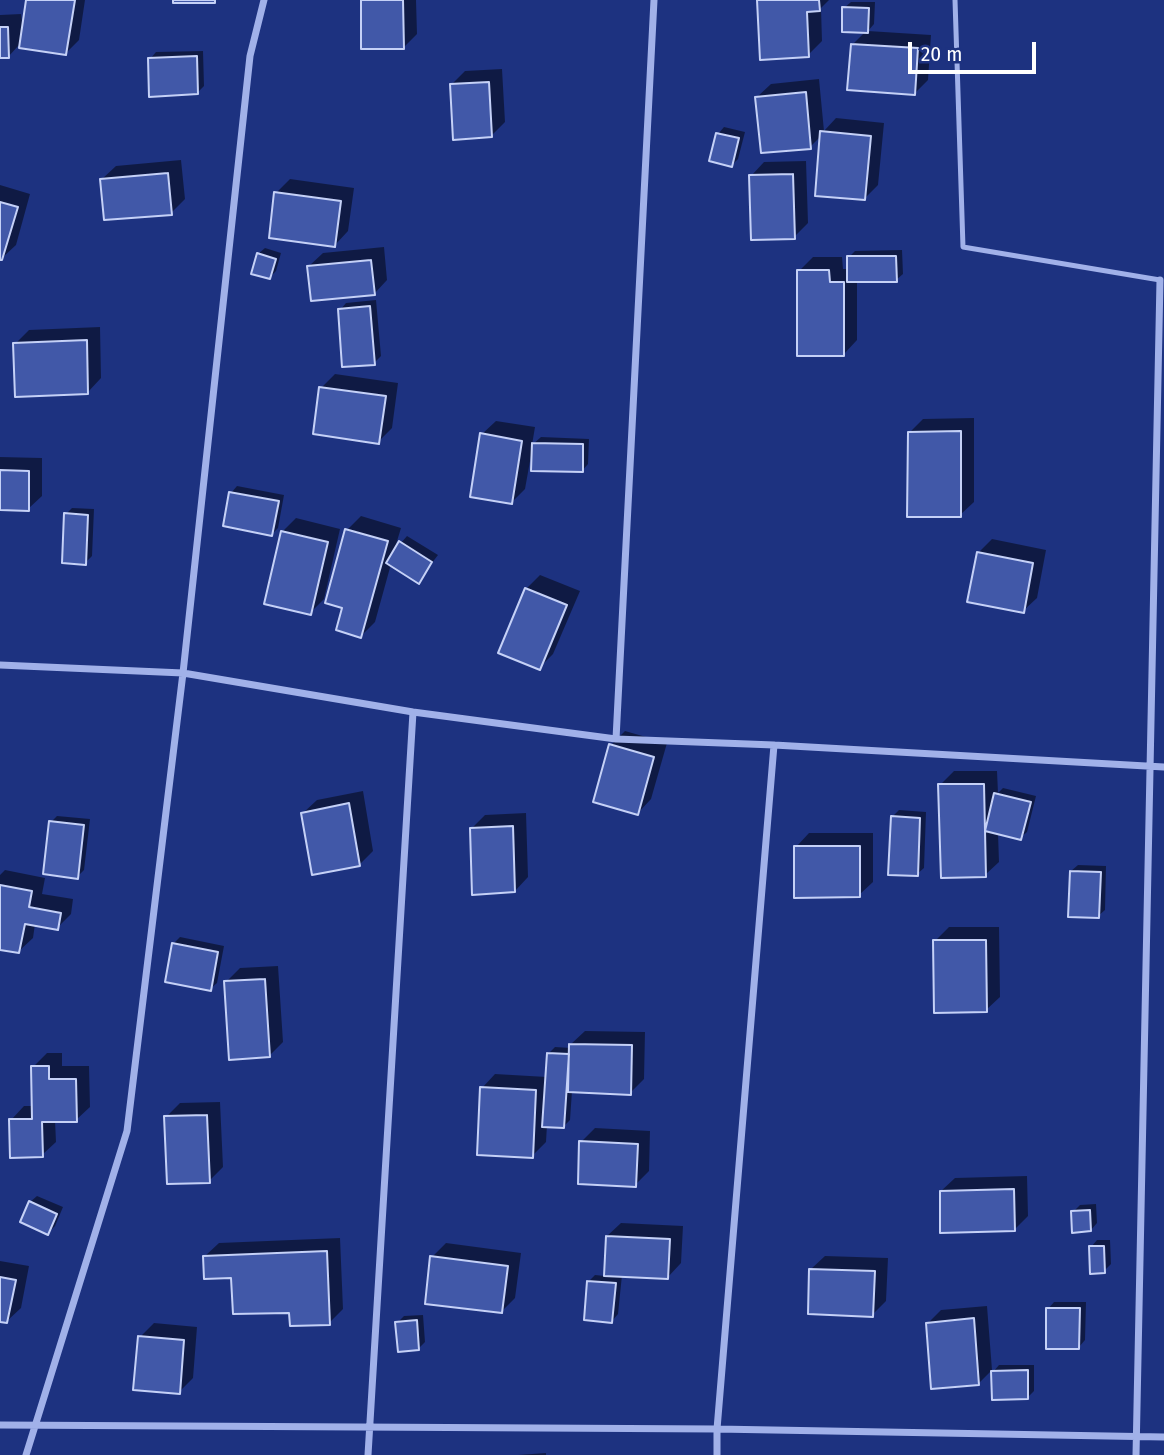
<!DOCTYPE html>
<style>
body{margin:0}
#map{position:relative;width:1164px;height:1455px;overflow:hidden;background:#1d3280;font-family:"Fira Sans Condensed",sans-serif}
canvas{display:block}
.scale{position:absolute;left:908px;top:42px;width:128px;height:32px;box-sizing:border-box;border:4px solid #fff;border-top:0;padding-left:9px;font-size:21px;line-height:24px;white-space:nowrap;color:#fff;-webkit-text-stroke:5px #1d3280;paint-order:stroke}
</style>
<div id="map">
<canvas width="1164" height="1455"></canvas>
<div class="scale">20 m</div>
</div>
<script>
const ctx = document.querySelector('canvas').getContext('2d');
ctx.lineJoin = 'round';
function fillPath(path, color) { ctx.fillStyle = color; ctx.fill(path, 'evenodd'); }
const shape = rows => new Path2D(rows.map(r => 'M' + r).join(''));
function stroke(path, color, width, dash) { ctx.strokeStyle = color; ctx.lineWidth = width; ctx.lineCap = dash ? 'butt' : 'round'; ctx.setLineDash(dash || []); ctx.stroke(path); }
fillPath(shape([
 [28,0,85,0,79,40,66,53,18,46,9,56,0,56,0,15,21,14,23,29],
 [363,0,416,0,417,34,403,48],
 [758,0,829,0,821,8,822,41,808,55],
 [851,2,875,2,874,24,868,31,931,35,928,80,914,94,853,44,866,31,844,8],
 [203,51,204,86,197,93,150,59,156,52],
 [502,69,505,122,492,135,451,85,465,71],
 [819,79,824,131,836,118,884,123,878,185,864,199,822,135,810,147,757,97,771,84],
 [724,127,745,132,738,159,732,165,718,134],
 [181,160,185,199,171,213,102,179,116,166],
 [806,161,808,223,794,237,751,176,764,162],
 [290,179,354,188,348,231,335,245,276,193],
 [0,185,30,194,16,245,2,258,0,258],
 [384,247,387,280,374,294,309,266,323,253],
 [265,248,281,253,276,271,270,277,258,254],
 [902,250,903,274,896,280,857,280,857,340,844,354,799,271,813,257,842,257,843,269,849,269,849,257,855,251],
 [376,300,381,356,374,363,340,310,346,303],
 [100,327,101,378,88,392,15,344,29,330],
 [335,374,398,383,392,428,378,442,321,388],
 [974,418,974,502,960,515,910,432,923,419],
 [496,421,535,427,532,445,541,437,589,439,588,464,582,471,532,450,525,489,512,502,482,434],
 [0,457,42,458,42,496,28,509,0,508],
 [237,486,284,495,278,528,272,534,231,493],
 [72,508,94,509,92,556,85,563,66,514],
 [361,516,401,528,394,551,407,536,438,555,418,581,391,564,375,622,361,636,344,607,347,530],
 [296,518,340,529,324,599,310,613,282,532],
 [992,539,1046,550,1037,598,1023,611,978,553],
 [540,575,580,591,553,654,539,668,501,652,526,589],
 [625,731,667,743,651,799,638,813,611,745],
 [954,771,997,771,998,793,1003,788,1036,796,1027,832,1020,838,998,833,999,862,985,875,940,785],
 [363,791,373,851,360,864,303,813,317,800],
 [899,810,926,812,924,868,917,874,892,817],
 [526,813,528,877,515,891,471,829,485,815],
 [57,816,90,819,84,870,77,877,51,822],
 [809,833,873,833,873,882,859,895,796,847],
 [1078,865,1106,866,1105,910,1098,916,1071,871],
 [5,870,45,878,42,894,73,899,71,914,57,928,35,924,33,938,19,951,0,948,0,875],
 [949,927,999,927,1000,997,986,1010,935,941],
 [180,937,224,946,217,983,210,989,173,944],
 [278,966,283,1042,269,1056,226,982,240,968],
 [585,1031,645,1032,644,1079,630,1093,572,1091,570,1120,564,1126,547,1125,546,1142,532,1156,482,1088,495,1074,547,1077,548,1054,555,1047,571,1048,571,1044],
 [47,1053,62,1053,62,1066,89,1066,90,1107,76,1120,55,1120,56,1142,42,1155,11,1120,24,1106,33,1106,33,1067],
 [220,1102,223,1167,209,1181,166,1117,180,1103],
 [595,1128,650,1131,649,1171,635,1185,581,1142],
 [1027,1176,1028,1216,1014,1230,941,1191,955,1178],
 [37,1196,63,1207,55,1226,48,1233,30,1202],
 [1096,1204,1097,1223,1091,1230,1073,1212,1080,1205],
 [621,1223,683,1226,681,1263,668,1277,622,1275,618,1314,612,1321,588,1282,595,1275,605,1276,607,1236],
 [340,1238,343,1309,329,1323,290,1311,205,1256,219,1243],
 [1097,1240,1110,1240,1111,1264,1104,1271,1091,1247],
 [446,1243,521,1253,515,1298,502,1311,432,1257],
 [825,1256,888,1258,886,1301,872,1315,811,1269],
 [0,1261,29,1266,21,1308,7,1321,0,1320],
 [1054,1302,1086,1302,1085,1340,1079,1347,1048,1309],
 [987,1306,992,1370,978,1384,927,1324,941,1310],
 [423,1315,425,1342,418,1349,397,1323,404,1316],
 [154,1323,197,1327,193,1378,179,1392,140,1337],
 [999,1365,1034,1365,1034,1391,1028,1397,993,1372],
 [546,1453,546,1455,518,1455]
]), '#0007');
const building = shape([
 [26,0,75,0,66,55,19,48,26,0],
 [173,0,215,0,215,3,173,3,173,0],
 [361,0,403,0,404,49,361,49,361,0],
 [757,0,819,0,820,11,807,12,809,57,760,60,757,0],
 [842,7,869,8,868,33,842,32,842,7],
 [0,27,8,27,9,58,0,58,0,27],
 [851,44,918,48,915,95,847,90,851,44],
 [197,56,198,94,149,97,148,58,197,56],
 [489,82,492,137,453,140,450,84,489,82],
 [806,92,811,149,761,153,755,97,806,92],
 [820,131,871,136,865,200,815,196,820,131],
 [716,133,739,138,732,167,709,161,716,133],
 [168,173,172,215,104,220,100,179,168,173],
 [793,174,795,239,751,240,749,175,793,174],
 [274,192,341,201,335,247,269,238,274,192],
 [0,202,18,207,2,260,0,260,0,202],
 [257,253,276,259,270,279,251,274,257,253],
 [847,256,896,256,897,282,847,282,847,256],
 [371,260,375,295,311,301,307,266,371,260],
 [797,270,829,270,830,282,844,282,844,356,797,356,797,270],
 [370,306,375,365,342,367,338,309,370,306],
 [87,340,88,394,15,397,13,343,87,340],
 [319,387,386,396,379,444,313,434,319,387],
 [961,431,961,517,907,517,908,432,961,431],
 [480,433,522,441,512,504,470,497,480,433],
 [532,443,583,444,583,472,531,471,532,443],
 [0,470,29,471,29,511,0,510,0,470],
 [229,492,279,501,272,536,223,526,229,492],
 [64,513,88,515,86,565,62,563,64,513],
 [345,529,388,541,361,638,336,630,342,608,325,603,345,529],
 [281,531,328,542,311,615,264,604,281,531],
 [399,541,432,562,419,584,386,563,399,541],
 [977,552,1033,563,1024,613,967,602,977,552],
 [525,588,567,605,540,670,498,653,525,588],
 [609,744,654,757,638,815,593,802,609,744],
 [938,784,984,784,986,877,941,878,938,784],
 [994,793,1031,802,1021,840,985,831,994,793],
 [349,803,360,866,312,875,301,813,349,803],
 [891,816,920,818,918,876,888,875,891,816],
 [49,821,84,825,78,879,43,874,49,821],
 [513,826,515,892,472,895,470,828,513,826],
 [794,846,860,846,860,897,794,898,794,846],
 [1070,871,1101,872,1099,918,1068,917,1070,871],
 [0,885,32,891,29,907,61,913,58,930,25,924,19,953,0,950,0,885],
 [933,940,986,940,987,1012,934,1013,933,940],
 [172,943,218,952,211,991,165,982,172,943],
 [265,979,270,1057,229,1060,224,981,265,979],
 [569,1044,632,1045,631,1095,568,1092,569,1044],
 [547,1053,569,1054,564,1128,542,1127,547,1053],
 [31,1066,49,1066,49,1079,76,1079,77,1122,42,1122,43,1157,10,1158,9,1119,32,1119,31,1066],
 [480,1087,536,1090,533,1158,477,1155,480,1087],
 [207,1115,210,1183,167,1184,164,1116,207,1115],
 [579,1141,638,1144,636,1187,578,1184,579,1141],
 [1014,1189,1015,1231,940,1233,940,1191,1014,1189],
 [29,1201,57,1214,48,1235,20,1222,29,1201],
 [1090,1210,1091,1231,1072,1233,1071,1211,1090,1210],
 [606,1236,670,1239,668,1279,604,1276,606,1236],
 [1089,1246,1104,1246,1105,1273,1090,1274,1089,1246],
 [327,1251,330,1325,290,1326,289,1313,233,1314,231,1278,204,1279,203,1256,327,1251],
 [430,1256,508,1266,502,1313,425,1304,430,1256],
 [809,1269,875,1271,873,1317,808,1314,809,1269],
 [0,1277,16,1280,7,1323,0,1322,0,1277],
 [587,1281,616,1283,612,1323,584,1320,587,1281],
 [1046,1308,1080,1308,1079,1349,1046,1349,1046,1308],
 [974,1318,979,1385,931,1389,926,1323,974,1318],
 [417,1320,419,1350,398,1352,395,1322,417,1320],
 [138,1336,184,1340,180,1394,133,1390,138,1336],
 [1028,1370,1028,1399,992,1400,991,1371,1028,1370]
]);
fillPath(building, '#4158a8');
stroke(building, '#c5d1f7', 2);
stroke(shape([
 [955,0,963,247,1160,280]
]), '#a1b1e9', 5);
stroke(shape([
 [0,665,183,673,413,712,616,739,774,745,1164,767],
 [616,739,654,0],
 [0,1425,717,1429,1164,1437],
 [26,1455,127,1131,183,673,250,56,264,0],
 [368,1455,413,712],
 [717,1455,717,1429,774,745],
 [1136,1455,1160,280]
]), '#a1b1e9', 7);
</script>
